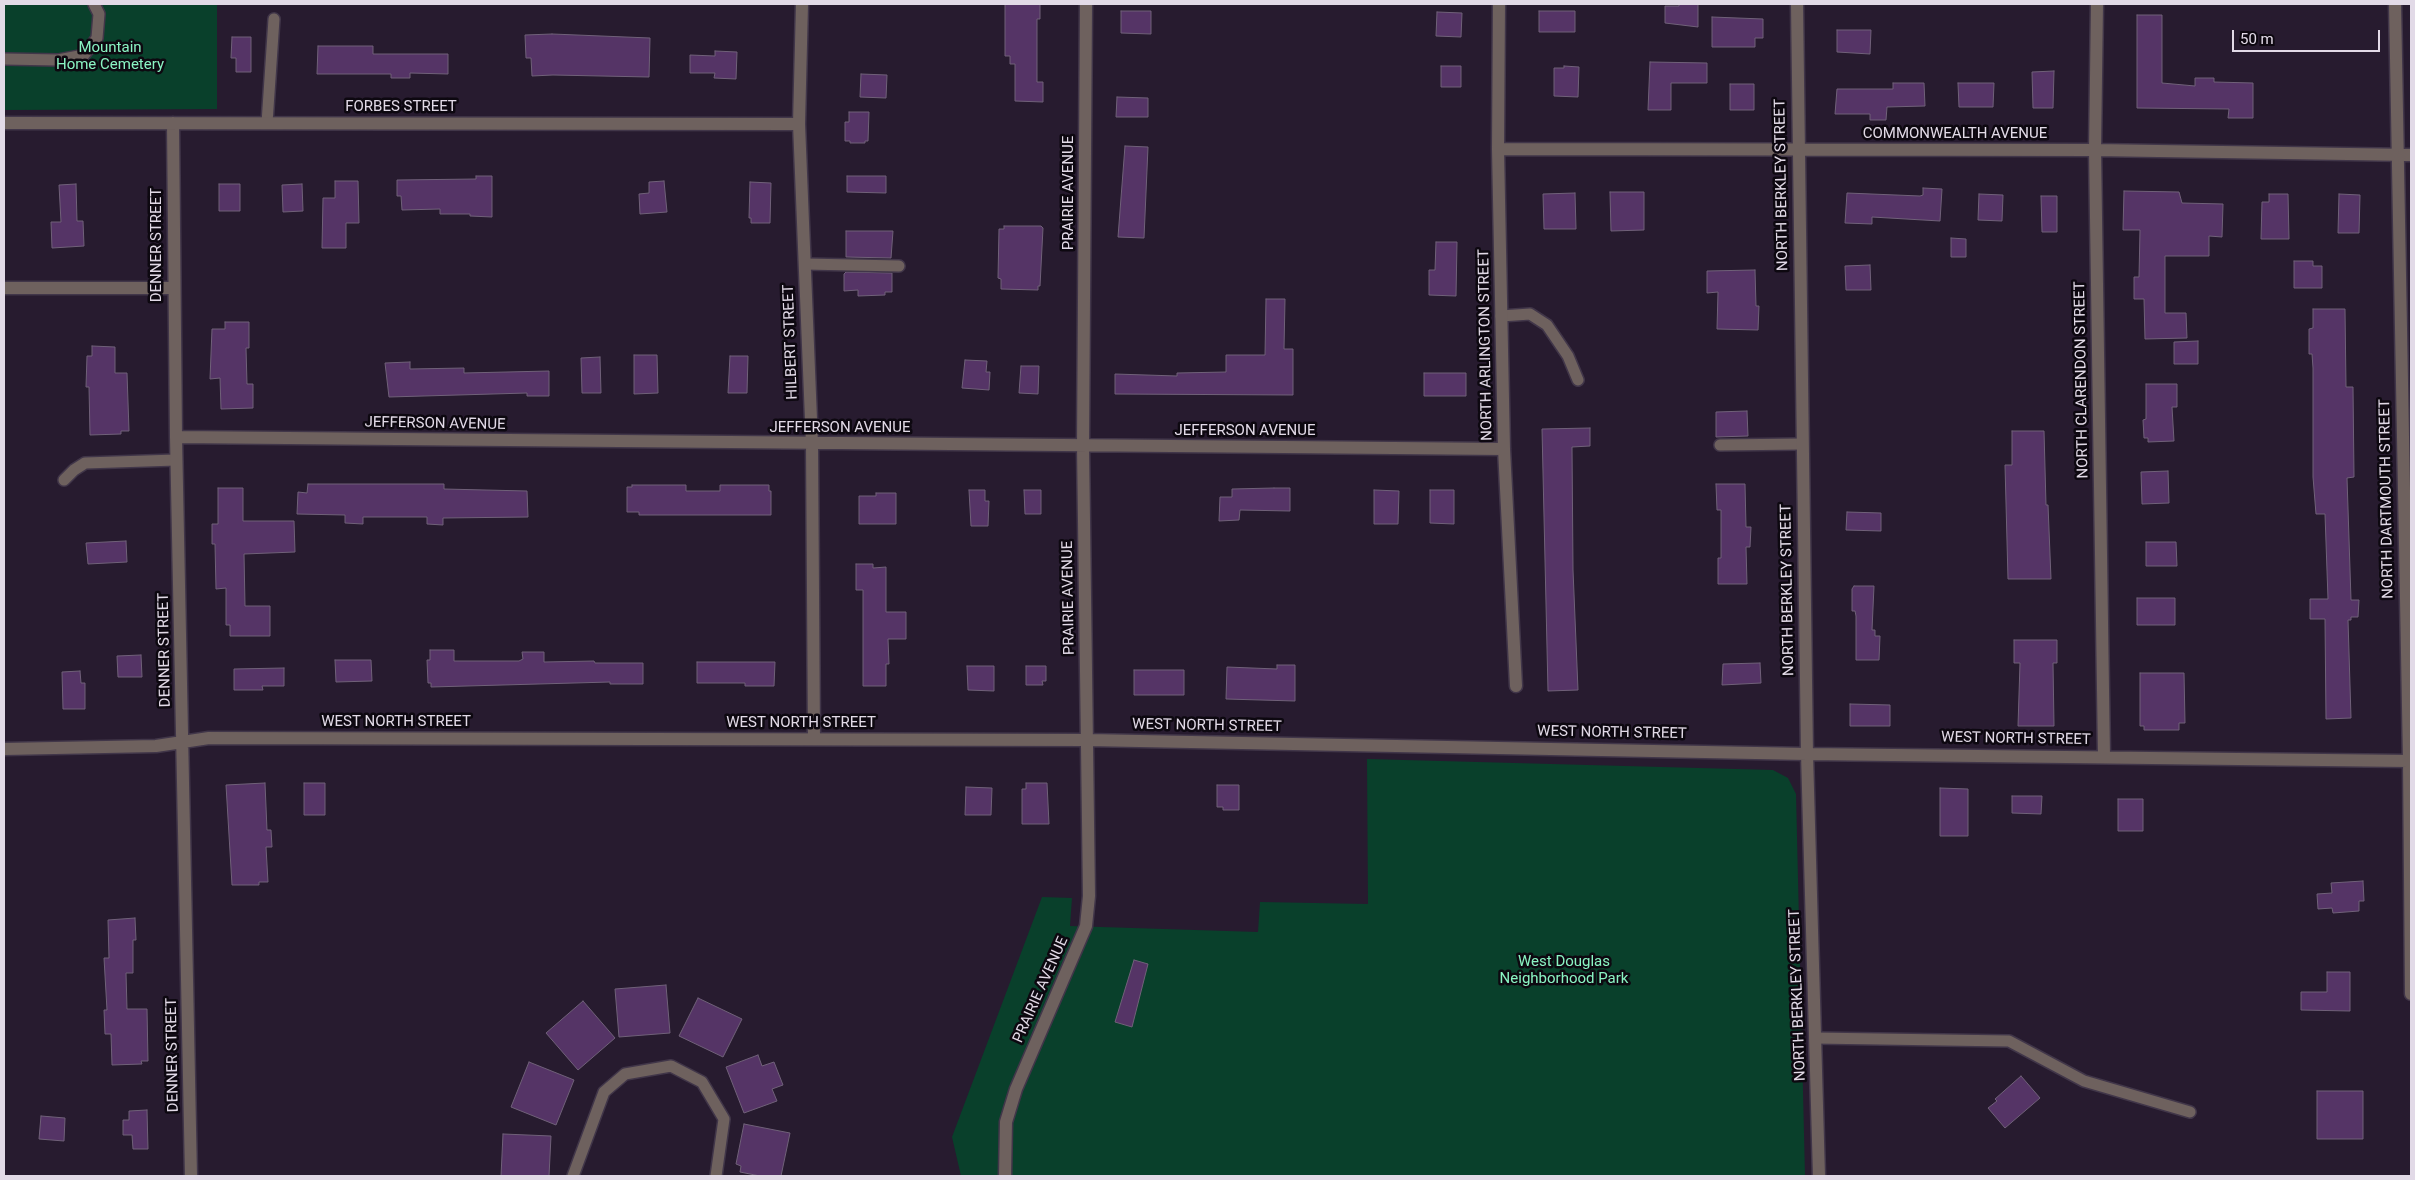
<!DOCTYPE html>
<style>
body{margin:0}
#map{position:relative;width:2415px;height:1180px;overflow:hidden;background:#271b2f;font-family:Roboto,sans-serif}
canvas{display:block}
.frame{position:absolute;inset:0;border:5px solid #e2dae7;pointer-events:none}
.scale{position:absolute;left:2232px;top:30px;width:148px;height:22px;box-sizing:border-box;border:2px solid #e2dae7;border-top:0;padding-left:6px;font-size:15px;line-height:18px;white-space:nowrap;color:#e2dae7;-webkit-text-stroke:4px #0d0810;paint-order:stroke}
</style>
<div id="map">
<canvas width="2415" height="1180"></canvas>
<div class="frame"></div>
<div class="scale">50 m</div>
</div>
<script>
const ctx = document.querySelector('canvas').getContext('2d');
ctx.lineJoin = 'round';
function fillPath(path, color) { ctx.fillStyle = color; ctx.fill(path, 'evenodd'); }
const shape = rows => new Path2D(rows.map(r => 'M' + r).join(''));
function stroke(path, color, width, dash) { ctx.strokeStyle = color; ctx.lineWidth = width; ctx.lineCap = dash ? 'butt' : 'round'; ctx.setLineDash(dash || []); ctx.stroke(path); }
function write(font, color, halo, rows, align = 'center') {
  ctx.font = font + ' Roboto,sans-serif'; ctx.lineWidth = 5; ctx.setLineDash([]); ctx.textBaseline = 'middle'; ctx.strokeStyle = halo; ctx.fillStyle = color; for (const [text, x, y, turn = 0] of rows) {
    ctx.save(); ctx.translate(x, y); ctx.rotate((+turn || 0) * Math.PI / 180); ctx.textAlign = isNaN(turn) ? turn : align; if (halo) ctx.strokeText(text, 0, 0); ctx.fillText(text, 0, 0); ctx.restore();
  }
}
fillPath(shape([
 [4,4,217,4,217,109,4,110],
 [1367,759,1773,770,1788,778,1796,794,1805,1176,961,1176,952,1137,1042,897,1072,898,1070,926,1258,932,1260,902,1368,904]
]), '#09402b');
const building = shape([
 [1005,4,1040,4,1040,19,1037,19,1037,82,1043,82,1043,102,1015,101,1015,64,1010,64,1010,56,1005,56,1005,4],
 [1679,4,1698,4,1698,27,1665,23,1665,6,1679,6,1679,4],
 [1121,11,1151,11,1151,34,1121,33,1121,11],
 [1539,11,1575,11,1575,32,1539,32,1539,11],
 [1437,12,1462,13,1461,37,1436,36,1437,12],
 [2137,15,2162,15,2162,83,2195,86,2195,78,2214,78,2214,82,2253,83,2253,118,2228,118,2229,109,2137,108,2137,15],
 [1712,17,1763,19,1763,38,1755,38,1755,47,1712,47,1712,17],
 [1837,30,1871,30,1870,54,1837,52,1837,30],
 [552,34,650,38,649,77,553,75,532,76,531,58,526,58,525,35,552,34],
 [232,37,251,37,251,72,236,72,236,58,231,58,232,37],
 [318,46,373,46,373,54,448,54,448,74,410,73,410,78,391,78,391,74,317,74,318,46],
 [715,51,737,52,736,79,714,78,715,73,690,73,690,55,715,56,715,51],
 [1650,62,1707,63,1707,83,1671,83,1671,110,1648,110,1650,62],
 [1441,66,1461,66,1461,87,1441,87,1441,66],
 [1564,66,1579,67,1578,97,1554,96,1554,68,1564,68,1564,66],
 [2054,71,2053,108,2033,108,2032,72,2054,71],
 [861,74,887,75,886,98,860,97,861,74],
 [1893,83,1924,83,1925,106,1887,107,1886,120,1870,120,1870,114,1835,114,1837,89,1893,89,1893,83],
 [1958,83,1994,83,1993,107,1959,107,1958,83],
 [1730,84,1754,84,1754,110,1730,110,1730,84],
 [1117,97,1148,98,1148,117,1116,117,1117,97],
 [849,112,869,112,868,141,865,141,865,143,850,143,850,141,845,141,845,122,849,122,849,112],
 [1125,146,1148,147,1144,238,1118,237,1125,146],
 [476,176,492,176,492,217,470,216,470,214,440,214,440,209,402,210,401,196,397,196,397,180,476,179,476,176],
 [847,176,886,176,886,193,847,192,847,176],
 [335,181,358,181,359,223,346,223,346,248,322,248,323,198,335,198,335,181],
 [664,181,667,212,640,214,639,194,649,193,649,182,664,181],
 [750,182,771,183,770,223,751,223,751,218,749,218,750,182],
 [76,184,77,221,83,221,84,246,52,248,51,222,61,222,59,185,76,184],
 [219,184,240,184,240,211,219,211,219,184],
 [302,184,303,211,283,212,282,185,302,184],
 [1923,188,1942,189,1940,221,1872,217,1872,224,1845,223,1847,193,1920,196,1923,195,1923,188],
 [2124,191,2179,192,2182,203,2223,204,2222,237,2209,236,2209,256,2165,256,2165,313,2186,313,2187,338,2145,339,2144,299,2134,299,2134,277,2139,277,2140,230,2123,230,2124,191],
 [1610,192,1644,192,1644,230,1611,231,1610,192],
 [1575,193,1576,229,1544,229,1543,194,1575,193],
 [1979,194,2003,195,2002,221,1978,220,1979,194],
 [2269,194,2288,194,2289,239,2261,239,2262,202,2269,202,2269,194],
 [2339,194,2360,195,2359,233,2338,233,2339,194],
 [2041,196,2057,196,2057,232,2042,232,2041,196],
 [1004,226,1041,226,1043,228,1040,286,1038,286,1038,290,1001,289,1001,279,998,278,999,229,1004,229,1004,226],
 [846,231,893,231,891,258,846,257,846,231],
 [1951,238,1966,239,1966,257,1951,257,1951,238],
 [1436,242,1457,242,1456,296,1429,295,1429,270,1435,270,1436,242],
 [2294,261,2313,261,2313,266,2322,266,2322,288,2294,288,2294,261],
 [1870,265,1871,290,1846,290,1845,266,1870,265],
 [1755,270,1756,306,1759,306,1758,330,1717,329,1718,292,1707,293,1707,271,1755,270],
 [846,272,892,273,892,292,885,292,885,295,858,296,858,290,844,291,844,274,846,272],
 [1266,299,1285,299,1284,349,1293,349,1293,395,1115,394,1115,374,1177,376,1177,373,1226,372,1226,355,1265,355,1266,299],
 [2313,309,2345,309,2346,387,2353,387,2354,477,2347,478,2351,600,2359,600,2358,617,2351,617,2351,620,2348,620,2351,718,2326,719,2325,619,2310,619,2310,599,2328,599,2325,514,2316,514,2313,477,2313,368,2312,354,2309,354,2309,329,2313,328,2313,309],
 [225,322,249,322,249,348,246,348,247,384,253,384,253,408,221,409,220,378,210,379,212,329,225,329,225,322],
 [2198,341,2198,364,2174,364,2174,342,2198,341],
 [92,346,115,347,115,373,127,373,129,431,121,431,121,434,90,435,89,387,86,387,87,356,92,356,92,346],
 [634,355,657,355,658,393,634,394,634,355],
 [730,356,748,356,747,393,728,393,730,356],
 [600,357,601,393,582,393,581,358,600,357],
 [965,360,987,361,986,372,990,372,989,390,962,388,965,360],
 [410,362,410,369,464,368,464,373,549,371,549,396,527,396,527,393,389,397,385,363,410,362],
 [1021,366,1039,366,1038,394,1019,393,1021,366],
 [1424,373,1466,373,1466,396,1424,396,1424,373],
 [2146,384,2177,384,2177,407,2172,407,2174,441,2148,442,2148,438,2144,438,2143,420,2146,419,2146,384],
 [1747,411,1748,436,1716,437,1716,412,1747,411],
 [1590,428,1590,446,1572,447,1573,570,1578,690,1548,691,1542,429,1590,428],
 [2012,431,2044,431,2046,505,2048,505,2051,579,2008,579,2005,465,2012,465,2012,431],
 [2168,471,2169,503,2142,504,2141,472,2168,471],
 [308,484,444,484,444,489,527,491,528,517,443,518,443,525,427,524,427,517,363,517,363,524,345,523,345,515,297,514,298,492,307,493,308,484],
 [1716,484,1745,484,1746,527,1751,527,1750,547,1746,547,1747,584,1718,584,1718,558,1721,558,1721,510,1717,510,1716,484],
 [632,485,686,485,686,491,720,491,720,485,769,485,769,491,771,491,771,515,639,515,639,512,627,512,627,487,632,487,632,485],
 [218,488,243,488,243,521,294,521,295,552,244,554,245,606,270,606,270,636,230,636,230,625,226,625,226,588,216,589,215,544,212,544,212,524,218,524,218,488],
 [1274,488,1290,488,1290,511,1240,510,1239,520,1219,521,1220,497,1232,497,1232,489,1274,488],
 [969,490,985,490,985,501,989,501,988,526,971,526,969,490],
 [1024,490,1041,490,1041,514,1025,514,1024,490],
 [1374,490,1399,491,1398,524,1374,524,1374,490],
 [1430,490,1454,490,1454,524,1430,523,1430,490],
 [876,493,896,493,896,524,859,524,859,496,876,496,876,493],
 [1847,512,1881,513,1881,531,1846,530,1847,512],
 [126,541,127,562,88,564,86,543,126,541],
 [2146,542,2176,542,2177,566,2146,566,2146,542],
 [856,564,873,564,873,568,886,567,886,612,906,612,906,639,888,639,889,664,886,664,886,686,863,686,863,590,856,590,856,564],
 [1854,586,1874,586,1872,630,1875,630,1875,636,1880,636,1879,660,1856,660,1856,616,1855,611,1852,611,1852,589,1854,586],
 [2137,598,2175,598,2175,625,2137,625,2137,598],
 [2014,640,2057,640,2057,663,2053,663,2054,726,2018,726,2020,663,2014,663,2014,640],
 [430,650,454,650,454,661,519,661,523,659,522,652,544,652,544,662,594,661,595,663,643,663,643,684,610,684,610,682,431,687,431,683,428,683,427,660,430,660,430,650],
 [141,655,142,677,118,677,117,656,141,655],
 [335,660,371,660,372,681,336,682,335,660],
 [697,662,775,662,774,686,745,686,745,683,697,683,697,662],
 [1760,663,1761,683,1722,685,1723,664,1760,663],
 [1277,665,1295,665,1295,701,1226,699,1227,667,1277,669,1277,665],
 [967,666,994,666,994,691,968,690,967,666],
 [1026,666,1046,666,1046,681,1042,681,1043,685,1026,685,1026,666],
 [284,668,284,686,262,686,263,690,234,690,234,669,284,668],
 [1134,670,1184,670,1184,695,1134,695,1134,670],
 [80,671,81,683,85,683,85,709,63,709,62,672,80,671],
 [2140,673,2184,673,2185,723,2179,723,2179,730,2144,730,2144,726,2140,726,2140,673],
 [1850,704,1890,705,1890,726,1850,726,1850,704],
 [265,783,267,830,271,830,272,847,266,847,268,882,259,882,259,885,232,885,226,785,265,783],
 [304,783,325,783,325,815,304,815,304,783],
 [1026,783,1047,783,1049,824,1022,824,1022,789,1026,789,1026,783],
 [1217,785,1239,785,1239,810,1223,810,1223,807,1217,807,1217,785],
 [966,787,992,788,991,815,965,815,966,787],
 [1940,788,1968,789,1968,836,1940,836,1940,788],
 [2012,796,2042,796,2041,814,2012,813,2012,796],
 [2118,799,2143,799,2143,831,2118,831,2118,799],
 [2363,881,2364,901,2359,901,2359,911,2333,913,2332,908,2318,909,2317,894,2332,893,2331,883,2363,881],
 [135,918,136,940,133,940,133,973,126,973,127,1009,147,1009,148,1061,141,1061,142,1064,112,1065,111,1034,105,1034,104,1010,107,1010,104,958,109,958,108,920,135,918],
 [1134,960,1148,964,1132,1027,1115,1022,1134,960],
 [2327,972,2350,972,2350,1011,2301,1010,2301,992,2327,992,2327,972],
 [666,985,670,1033,619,1037,615,989,666,985],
 [698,998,742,1019,723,1057,679,1036,698,998],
 [583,1001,615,1038,578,1070,546,1033,583,1001],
 [758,1055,762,1066,774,1062,783,1085,772,1089,777,1101,744,1113,726,1067,758,1055],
 [529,1062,574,1080,556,1125,511,1107,529,1062],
 [2021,1076,2040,1098,2005,1128,1988,1108,1997,1101,1995,1099,2021,1076],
 [2317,1091,2363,1091,2363,1139,2317,1139,2317,1091],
 [147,1110,148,1149,133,1149,132,1135,123,1135,123,1120,129,1120,129,1111,147,1110],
 [41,1116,65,1118,64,1141,39,1139,41,1116],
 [744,1124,790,1133,781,1176,760,1176,740,1172,741,1166,736,1164,744,1124],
 [503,1134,551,1136,549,1176,501,1176,503,1134]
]);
fillPath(building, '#553466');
stroke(building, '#706179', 1);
const service = shape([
 [4,59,58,60,84,55,97,38,99,14,94,4],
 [267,123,274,19],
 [805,264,899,266],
 [1501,316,1530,314,1547,325,1568,356,1578,380],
 [1720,445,1802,444],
 [64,480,74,470,85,463,176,460],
 [1815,1038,2009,1041,2084,1081,2190,1112],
 [573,1176,604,1092,625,1074,671,1066,702,1082,724,1119,716,1176]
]);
const minor = shape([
 [802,4,799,124,812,444,814,739],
 [1499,4,1498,149,1504,449,1516,686],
 [1797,4,1807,754,1819,1176],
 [2097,4,2095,150,2104,756],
 [2395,4,2409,761,2411,994],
 [4,123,799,124],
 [173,123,176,437,191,1176],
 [1498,149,2095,150,2411,155],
 [4,288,174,288],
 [176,437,1504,449],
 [4,749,156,746,209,738,1088,740,1807,754,2409,761],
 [1005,1176,1006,1122,1016,1089,1086,926,1089,896,1083,446,1086,4]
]);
stroke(service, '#413649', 14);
stroke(minor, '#413649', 15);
stroke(service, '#6e615e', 11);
stroke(minor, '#6e615e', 12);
write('15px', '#8af4c3', '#0d0810', [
 ["Mountain",110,48],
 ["Home Cemetery",110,65],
 ["West Douglas",1564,962],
 ["Neighborhood Park",1564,979]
]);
write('15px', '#e2dae7', '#0d0810', [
 ["FORBES STREET",401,107],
 ["COMMONWEALTH AVENUE",1955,134],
 ["NORTH BERKLEY STREET",1782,185,-91],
 ["PRAIRIE AVENUE",1069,193,-90],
 ["DENNER STREET",157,245,-90],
 ["HILBERT STREET",791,342,-92],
 ["NORTH ARLINGTON STREET",1486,345,-91],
 ["NORTH CLARENDON STREET",2082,380,-91],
 ["JEFFERSON AVENUE",435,424,1],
 ["JEFFERSON AVENUE",840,428],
 ["JEFFERSON AVENUE",1245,431],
 ["NORTH DARTMOUTH STREET",2387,499,-91],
 ["NORTH BERKLEY STREET",1788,590,-91],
 ["PRAIRIE AVENUE",1069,598,-91],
 ["DENNER STREET",165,650,-91],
 ["WEST NORTH STREET",396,722],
 ["WEST NORTH STREET",801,723],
 ["WEST NORTH STREET",1207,726,1],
 ["WEST NORTH STREET",1612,733,1],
 ["WEST NORTH STREET",2016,739,1],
 ["PRAIRIE AVENUE",1041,990,-66],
 ["NORTH BERKLEY STREET",1798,995,-92],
 ["DENNER STREET",173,1055,-91]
]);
</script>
